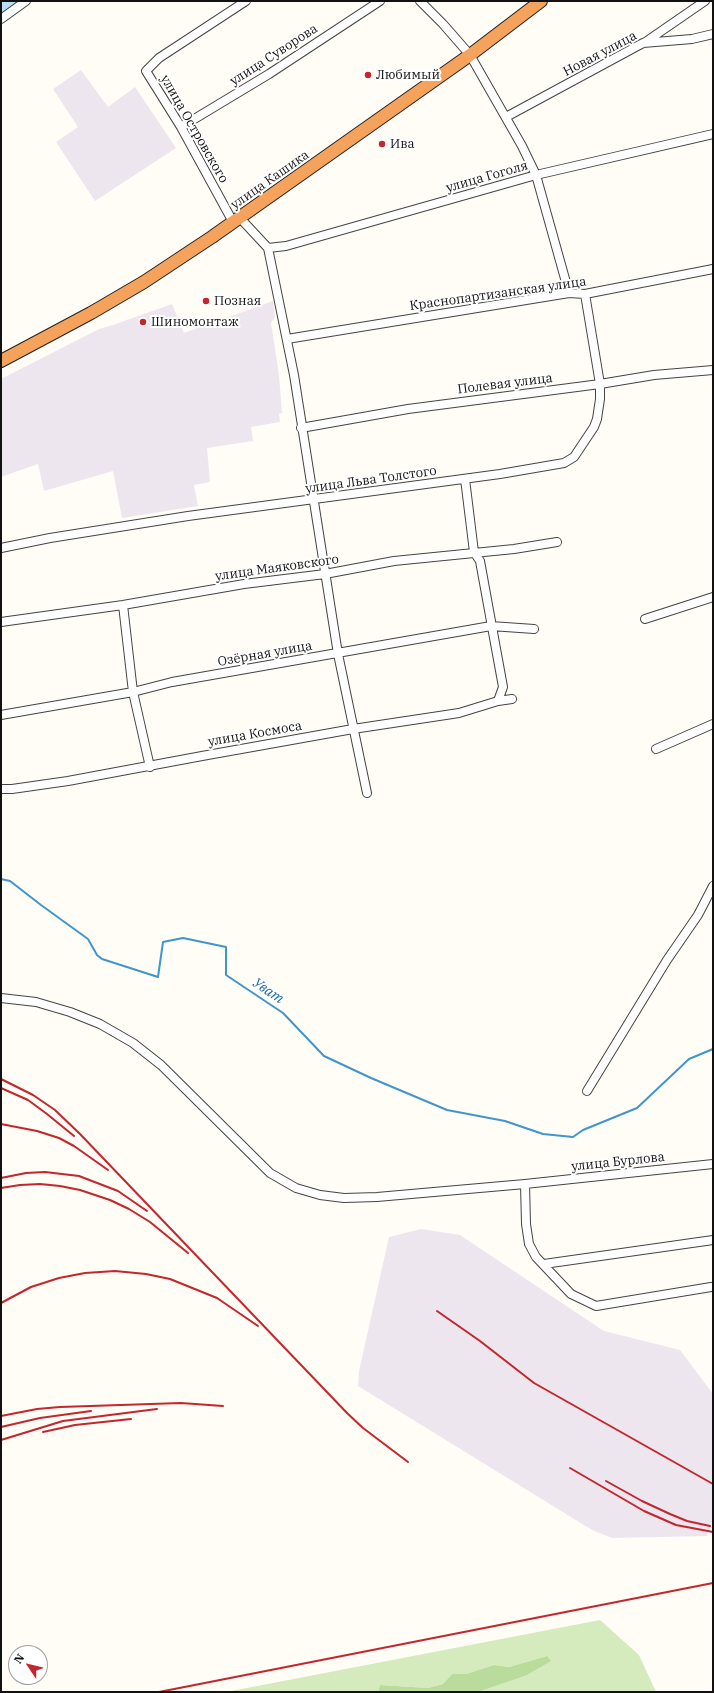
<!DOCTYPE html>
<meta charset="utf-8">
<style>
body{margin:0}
#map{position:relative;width:714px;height:1693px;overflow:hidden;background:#fffdf5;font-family:"IBM Plex Serif",serif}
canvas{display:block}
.frame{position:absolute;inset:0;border:2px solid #111;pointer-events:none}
.north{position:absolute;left:8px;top:1645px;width:40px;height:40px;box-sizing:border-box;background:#fff;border:1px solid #a0a0a0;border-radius:50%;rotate:305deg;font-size:11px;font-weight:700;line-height:16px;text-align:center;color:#111}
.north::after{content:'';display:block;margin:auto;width:14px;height:18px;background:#c4262e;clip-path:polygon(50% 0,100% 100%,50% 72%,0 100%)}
</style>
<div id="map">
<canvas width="714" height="1693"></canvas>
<div class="frame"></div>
<div class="north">N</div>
</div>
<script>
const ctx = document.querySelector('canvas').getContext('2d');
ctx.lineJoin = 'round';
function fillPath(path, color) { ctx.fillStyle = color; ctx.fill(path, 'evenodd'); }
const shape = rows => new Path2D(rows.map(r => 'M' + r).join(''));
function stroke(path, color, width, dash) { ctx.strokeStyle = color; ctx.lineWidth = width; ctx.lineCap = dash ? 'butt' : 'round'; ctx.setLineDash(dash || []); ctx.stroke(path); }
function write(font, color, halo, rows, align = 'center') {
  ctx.font = font + ' "IBM Plex Serif",serif'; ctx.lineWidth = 4; ctx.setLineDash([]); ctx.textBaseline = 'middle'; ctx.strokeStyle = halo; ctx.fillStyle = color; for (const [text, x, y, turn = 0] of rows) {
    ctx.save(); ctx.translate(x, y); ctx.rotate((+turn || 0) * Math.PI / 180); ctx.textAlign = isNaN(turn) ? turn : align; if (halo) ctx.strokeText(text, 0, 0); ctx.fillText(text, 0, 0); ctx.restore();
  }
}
fillPath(shape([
 [81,70,108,107,135,87,176,148,95,201,56,142,78,127,53,89],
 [273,301,275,317,271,323,279,375,282,413,279,414,280,422,251,427,253,441,207,448,210,482,194,485,198,506,122,518,113,471,44,491,38,464,1,477,1,379,99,329,113,325,172,304,184,333],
 [421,1229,460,1235,604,1331,680,1350,713,1394,713,1520,707,1536,612,1538,592,1530,358,1386,359,1371,389,1237]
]), '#eee6ef');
fillPath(shape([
 [600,1620,639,1655,656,1692,478,1692,525,1676,547,1656,509,1667,494,1665,466,1674,452,1674,443,1684,428,1688,380,1685,378,1692,226,1692]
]), '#d5ebbd');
fillPath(shape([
 [547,1656,551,1661,525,1676,478,1692,378,1692,380,1685,428,1688,443,1684,452,1674,466,1674,494,1665,509,1667]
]), '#b9dc9c');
const water = shape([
 [1,1,18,1,1,15,1,1]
]);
fillPath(water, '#b9e0f7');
stroke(water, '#3f96cf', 1);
stroke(shape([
 [1,879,10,881,41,905,88,939,97,955,102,959,158,977,163,942,183,938,226,947,226,975,283,1013,324,1056,371,1078,447,1110,505,1121,543,1134,573,1137,583,1130,637,1108,689,1059,713,1049]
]), '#3f96cf', 2);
const minor = shape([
 [420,1,443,24,470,55,522,146,536,175,569,293],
 [1,19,26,1],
 [644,43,705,1],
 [506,117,643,43,692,39,713,34],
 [181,127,269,74,380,1],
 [240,218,268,248,294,375,338,654,367,793],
 [233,222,181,127,146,71,159,58,246,1],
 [268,248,286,246,536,175,713,134],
 [287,339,569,293,585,294,713,269],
 [301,428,408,409,600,384,654,375,713,370],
 [465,479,474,552,480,561,503,687,498,701],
 [1,548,50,538,188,516,500,474,564,463,574,457,594,427,597,419,600,399,600,384,585,294],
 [123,605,133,692,150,767],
 [645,619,713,597],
 [1,622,123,605,244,584,325,574,394,561,514,549,557,542],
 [1,715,133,692,172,682,491,626,534,629],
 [656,749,713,724],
 [1,789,12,789,68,781,202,756,353,729,459,713,498,701,512,699],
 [1,998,36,1002,70,1012,100,1024,133,1043,161,1065,270,1173,296,1188,320,1195,344,1198,377,1197,525,1184,713,1164],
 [587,1091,667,960,698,915,713,886],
 [525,1184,526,1224,529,1244,536,1257,571,1294,596,1306,711,1287],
 [544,1264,713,1240]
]);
const highway = shape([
 [1,361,91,313,144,282,212,237,470,55,541,1]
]);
stroke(minor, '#444', 10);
stroke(highway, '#222', 14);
stroke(minor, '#fff', 8);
stroke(highway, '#f5a25d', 12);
stroke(shape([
 [1,1079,33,1095,55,1110,80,1134,347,1413,363,1428,408,1462],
 [1,1088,28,1100,47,1114,74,1136],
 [1,1124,37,1131,59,1138,74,1146,108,1170],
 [1,1178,26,1173,45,1172,79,1176,118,1191,147,1211],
 [1,1188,20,1185,40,1184,60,1186,80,1190,110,1200,129,1209,150,1222,188,1253],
 [1,1303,31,1287,59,1278,85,1273,115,1271,146,1274,170,1279,217,1298,258,1326],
 [437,1311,480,1341,534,1383,713,1484],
 [1,1416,37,1409,60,1407,181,1403,223,1406],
 [1,1427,40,1418,91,1411],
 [43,1432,75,1425,131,1419],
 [1,1440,63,1421,157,1409],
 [570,1468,644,1511,676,1525,713,1532],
 [606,1481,642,1501,670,1514,687,1521,710,1526],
 [159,1692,713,1583]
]), '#c4262e', 2);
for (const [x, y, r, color] of [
 [368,75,4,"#c4262e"],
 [382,144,4,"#c4262e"],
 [206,301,4,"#c4262e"],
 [143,322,4,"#c4262e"]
]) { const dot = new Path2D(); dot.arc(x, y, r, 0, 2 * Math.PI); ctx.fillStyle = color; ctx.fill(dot); stroke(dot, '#fff', 1.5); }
write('13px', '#111', '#fff', [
 ["Новая улица",600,54,-28],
 ["улица Суворова",274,55,-33],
 ["улица Островского",194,129,60],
 ["улица Гоголя",487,177,-16],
 ["улица Кашика",270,180,-35],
 ["Краснопартизанская улица",498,294,-8],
 ["Полевая улица",505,384,-7],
 ["улица Льва Толстого",371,480,-8],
 ["улица Маяковского",277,568,-8],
 ["Озёрная улица",265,654,-10],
 ["улица Космоса",255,734,-10],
 ["улица Бурлова",618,1162,-6]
]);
write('13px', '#111', '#fff', [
 ["Любимый",376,75],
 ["Ива",390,144],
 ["Позная",214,301],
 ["Шиномонтаж",151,322]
], 'left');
write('italic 14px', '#1768a6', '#fff', [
 ["Уват",268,991,34]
]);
</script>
